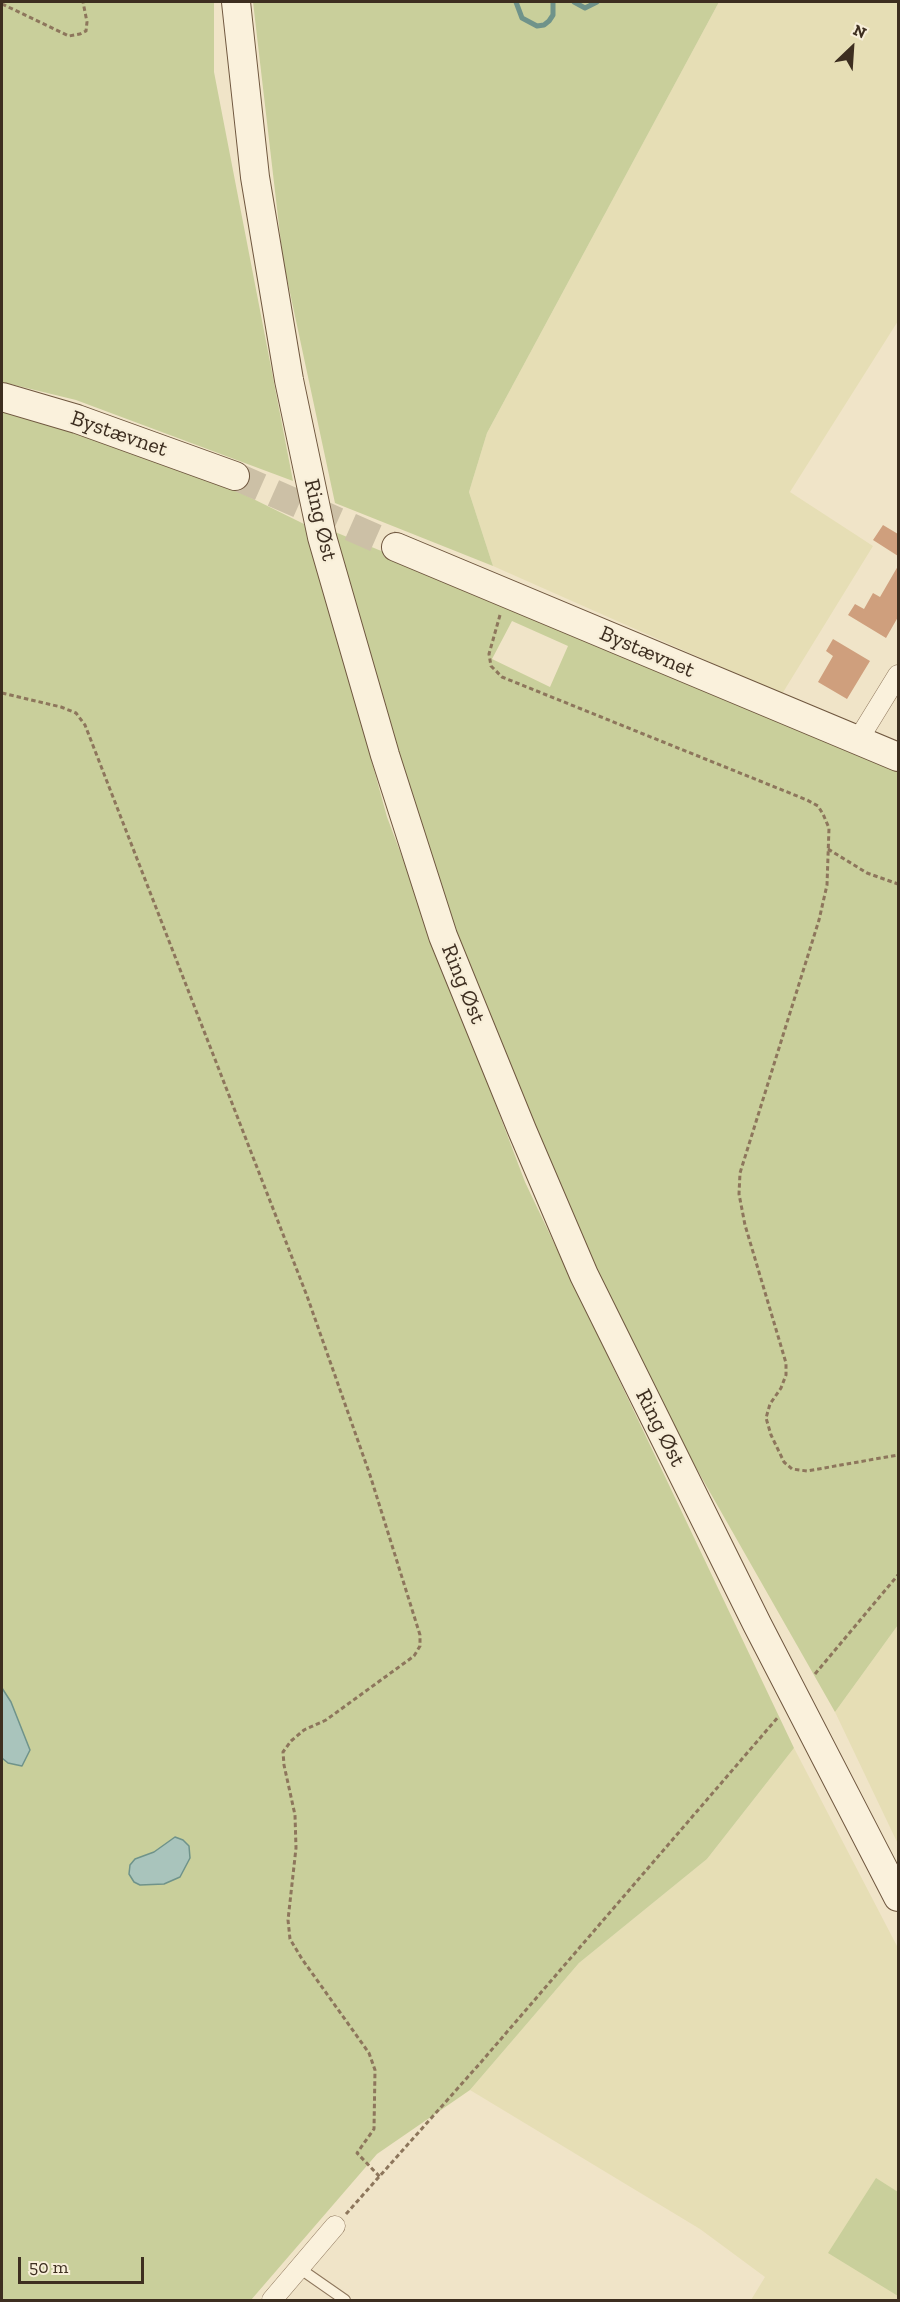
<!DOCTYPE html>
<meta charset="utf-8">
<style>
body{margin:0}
#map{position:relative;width:900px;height:2302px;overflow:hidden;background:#f0e4c8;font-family:"Zilla Slab",serif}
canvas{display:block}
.frame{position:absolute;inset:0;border:3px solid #3d2e20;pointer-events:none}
.north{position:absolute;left:822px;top:18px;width:60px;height:60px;-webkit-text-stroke:4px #f7eed8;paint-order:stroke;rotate:25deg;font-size:16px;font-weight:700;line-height:24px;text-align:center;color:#3d2e20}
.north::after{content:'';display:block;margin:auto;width:21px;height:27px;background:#3d2e20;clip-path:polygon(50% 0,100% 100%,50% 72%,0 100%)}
.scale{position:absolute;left:18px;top:2257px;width:126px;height:27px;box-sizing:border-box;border:3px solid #3d2e20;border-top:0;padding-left:8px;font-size:18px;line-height:21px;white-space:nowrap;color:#3d2e20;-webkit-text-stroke:4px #f7eed8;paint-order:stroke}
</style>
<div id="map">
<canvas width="900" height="2302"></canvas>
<div class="frame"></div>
<div class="north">N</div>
<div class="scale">50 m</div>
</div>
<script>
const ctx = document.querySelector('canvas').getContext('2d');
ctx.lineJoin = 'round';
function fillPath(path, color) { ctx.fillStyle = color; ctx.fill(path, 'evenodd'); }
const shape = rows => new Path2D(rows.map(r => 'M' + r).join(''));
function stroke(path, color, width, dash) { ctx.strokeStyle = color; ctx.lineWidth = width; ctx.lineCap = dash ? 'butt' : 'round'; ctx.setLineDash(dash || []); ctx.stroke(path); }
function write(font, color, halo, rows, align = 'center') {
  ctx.font = font + ' "Zilla Slab",serif'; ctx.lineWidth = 4.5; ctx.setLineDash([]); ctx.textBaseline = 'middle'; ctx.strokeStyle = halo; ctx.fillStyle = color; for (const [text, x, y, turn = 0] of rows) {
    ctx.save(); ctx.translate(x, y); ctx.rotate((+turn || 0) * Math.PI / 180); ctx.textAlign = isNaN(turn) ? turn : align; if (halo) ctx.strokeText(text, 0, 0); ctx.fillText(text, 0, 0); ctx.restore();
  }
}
fillPath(shape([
 [719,2,898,2,898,321,790,492,873,546,782,694,493,566,469,492,487,433],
 [898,1625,898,1844,835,1712],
 [794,1748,898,1948,898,2300,751,2300,765,2277,700,2229,470,2090,579,1963,707,1859]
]), '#e6deb5');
fillPath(shape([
 [2,2,214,2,214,72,293,481,76,400,2,382],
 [253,2,719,2,487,433,469,492,493,566,335,503,283,260],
 [2,407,231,488,304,524,344,660,387,817,525,1182,794,1748,707,1859,579,1963,470,2090,377,2154,251,2300,2,2300],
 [335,532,518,607,898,769,898,1625,835,1712,662,1408,591,1270,450,934],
 [512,621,568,646,550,687,492,659],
 [876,2178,898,2192,898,2296,828,2253]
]), '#c9cf9b');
const water = shape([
 [2,1688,11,1702,30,1750,22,1766,8,1763,2,1758,2,1688],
 [175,1837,183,1840,189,1846,190,1858,180,1877,164,1884,140,1885,134,1882,129,1874,130,1865,135,1859,154,1852,175,1837]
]);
fillPath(water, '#a9c4bc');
stroke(water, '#6f938a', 1.5);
stroke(shape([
 [516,2,522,18,537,26,544,25,549,21,553,15,553,2],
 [574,2,585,8,597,2]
]), '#6f938a', 5);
fillPath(shape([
 [883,525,898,534,898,556,873,540],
 [898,566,898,617,886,638,848,615,855,604,864,609,873,593,880,597],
 [833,639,870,661,847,699,818,682,833,656,826,651]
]), '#cf9f7d');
stroke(shape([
 [235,476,396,547]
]), '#ccc0a6', 28, [28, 14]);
const lane = shape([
 [299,2268,345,2300]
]);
const street = shape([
 [858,740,898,675],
 [272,2300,335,2226]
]);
const secondary = shape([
 [236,2,255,177,289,380,322,537,385,755,443,936,522,1130,584,1275,757,1624,898,1897],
 [2,397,77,419,235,476],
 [396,547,898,757]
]);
stroke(lane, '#8d765c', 12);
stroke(street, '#8d765c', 21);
stroke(secondary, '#6f573f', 30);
stroke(shape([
 [2,4,69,36,80,34,86,31,87,22,83,2],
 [500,615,489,654,491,666,502,677,807,800,818,806,823,814,829,828,827,885,819,920,740,1173,739,1194,745,1225,786,1363,786,1375,781,1388,770,1404,766,1418,771,1435,784,1462,792,1469,807,1471,898,1455],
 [2,693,61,707,76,713,85,725,307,1296,370,1475,420,1635,420,1646,414,1656,326,1720,304,1730,291,1741,283,1752,284,1765,295,1815,296,1848,288,1920,290,1939,302,1959,369,2053,375,2070,374,2129,357,2153,380,2177],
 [828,849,867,873,898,884],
 [815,1674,898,1575],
 [346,2214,482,2061,779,1716]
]), '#8d765c', 3, [4.5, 3]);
stroke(lane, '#faf1dc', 10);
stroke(street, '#faf1dc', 20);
stroke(secondary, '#faf1dc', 28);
write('22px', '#3d2e20', '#f7eed8', [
 ["Bystævnet",119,434,19],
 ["Ring Øst",320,520,77],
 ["Bystævnet",647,652,23],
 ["Ring Øst",463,984,68],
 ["Ring Øst",660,1428,63]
]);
</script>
